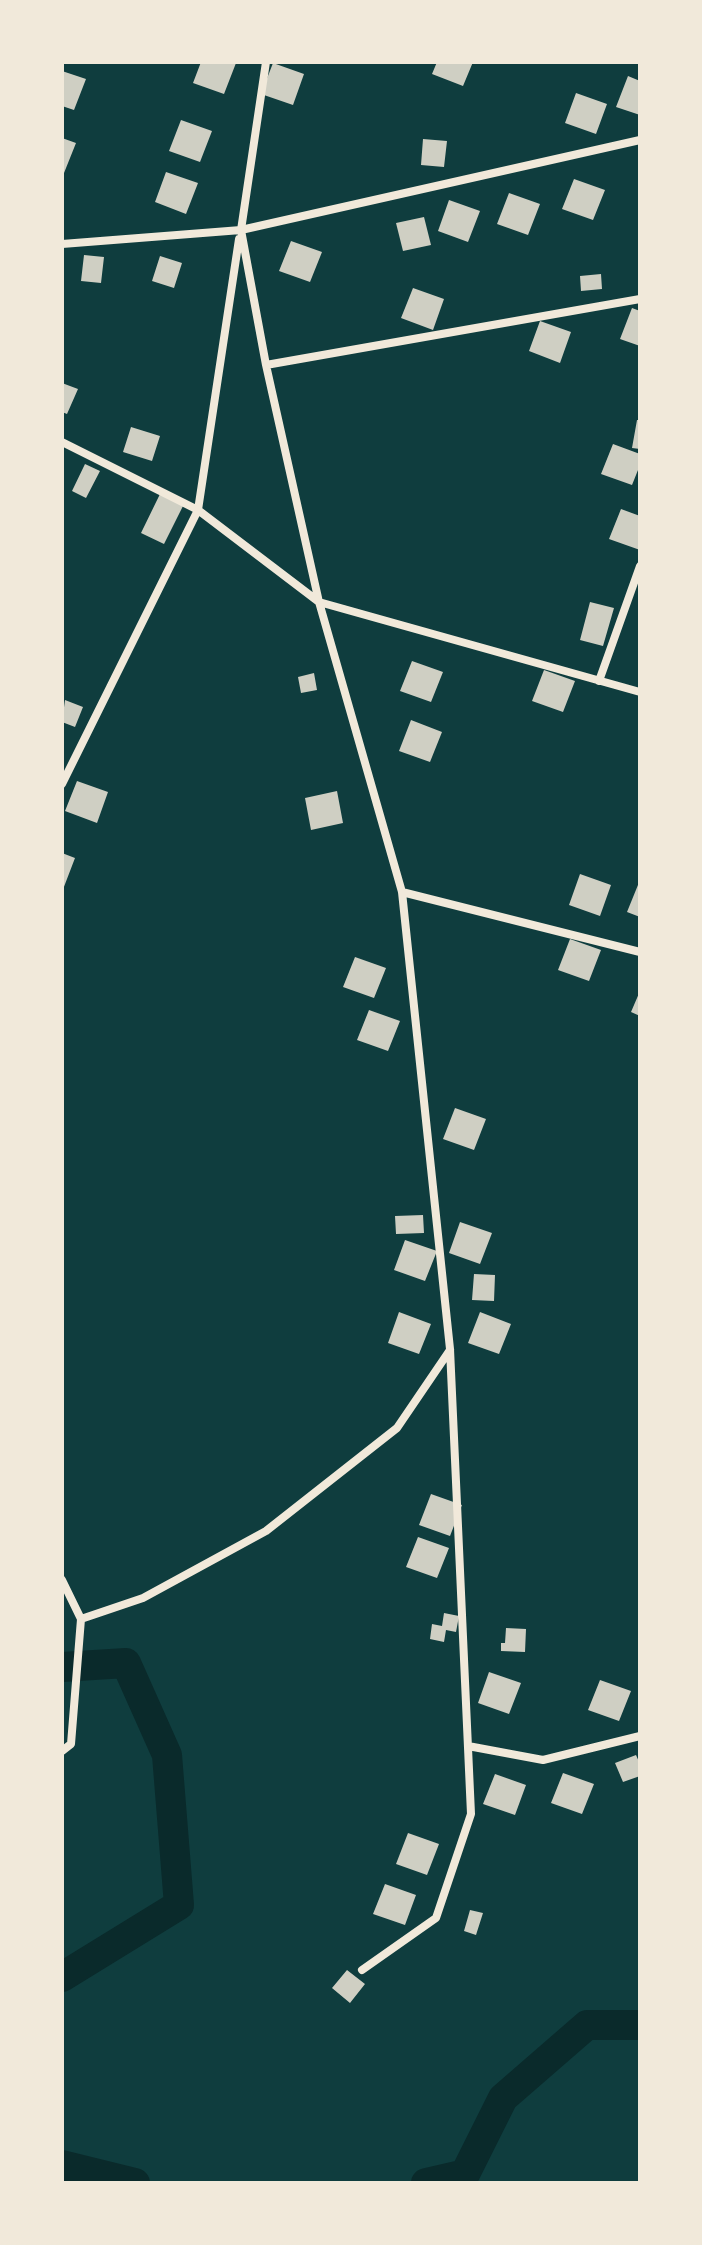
<!DOCTYPE html>
<style>
body{margin:0}
#map{position:relative;width:702px;height:2245px;overflow:hidden;background:#0f3d3e;font-family:Helvetica,sans-serif}
canvas{display:block}
.frame{position:absolute;inset:0;border:64px solid #f1e9da;pointer-events:none}
</style>
<div id="map">
<canvas width="702" height="2245"></canvas>
<div class="frame"></div>
</div>
<script>
const ctx = document.querySelector('canvas').getContext('2d');
ctx.lineJoin = 'round';
const shape = rows => new Path2D(rows.map(r => 'M' + r).join(''));
function stroke(path, color, width, dash) { ctx.strokeStyle = color; ctx.lineWidth = width; ctx.lineCap = dash ? 'butt' : 'round'; ctx.setLineDash(dash || []); ctx.stroke(path); }
function fillPath(path, color) { ctx.fillStyle = color; ctx.fill(path, 'evenodd'); }
stroke(shape([
 [62,1667,126,1663,167,1755,179,1905,62,1977],
 [62,2165,135,2183],
 [426,2183,465,2174,503,2098,587,2025,640,2025]
]), '#0a2a2b', 30);
fillPath(shape([
 [201,62,236,63,224,94,193,83],
 [437,62,473,62,463,86,432,74],
 [273,63,304,74,293,105,261,94],
 [62,71,86,79,74,110,62,106],
 [628,76,640,81,640,115,616,107],
 [576,93,607,104,596,134,565,123],
 [181,120,212,131,200,162,169,151],
 [62,138,76,143,64,173,62,172],
 [423,139,447,141,444,167,421,165],
 [166,172,198,183,186,214,155,202],
 [574,179,605,190,593,220,562,209],
 [509,193,540,204,528,235,497,224],
 [449,200,480,211,468,242,438,231],
 [424,217,431,245,403,251,396,223],
 [291,241,322,252,310,282,279,271],
 [84,255,104,257,101,283,81,281],
 [160,256,182,263,174,288,152,281],
 [601,274,602,289,581,291,580,276],
 [413,288,444,299,433,330,401,318],
 [632,308,640,311,640,346,620,339],
 [540,321,571,332,560,363,529,351],
 [62,383,78,389,67,414,62,412],
 [637,420,640,420,640,449,632,448],
 [131,427,160,436,152,461,123,452],
 [613,444,640,454,640,465,632,485,601,474],
 [85,464,100,471,86,498,72,491],
 [160,494,183,506,164,544,141,533],
 [621,509,640,516,640,550,609,539],
 [590,602,614,608,603,646,580,640],
 [412,661,443,672,431,702,400,691],
 [544,670,575,681,563,712,532,701],
 [314,673,317,690,301,693,298,677],
 [65,700,83,707,75,727,62,722],
 [411,720,442,732,430,762,399,751],
 [77,781,108,792,97,823,65,811],
 [337,791,343,823,311,830,305,798],
 [62,853,75,858,62,892],
 [580,874,611,885,600,916,569,905],
 [640,880,640,917,627,912],
 [570,939,601,950,589,981,558,970],
 [355,957,386,968,374,998,343,987],
 [640,991,640,1016,631,1012],
 [369,1010,400,1021,388,1051,357,1040],
 [455,1108,486,1119,474,1150,443,1139],
 [423,1215,424,1233,396,1234,395,1216],
 [460,1222,492,1233,480,1264,449,1253],
 [405,1240,437,1251,425,1281,394,1270],
 [474,1274,495,1275,494,1301,472,1300],
 [399,1312,431,1324,419,1354,388,1343],
 [480,1312,511,1324,499,1354,468,1343],
 [431,1494,462,1505,450,1536,419,1525],
 [418,1537,449,1548,437,1578,406,1567],
 [444,1613,459,1616,456,1632,446,1630,444,1642,430,1639,432,1624,442,1626],
 [506,1628,526,1629,525,1652,501,1651,501,1643,505,1643],
 [489,1672,521,1683,509,1714,478,1703],
 [600,1680,631,1691,619,1721,588,1710],
 [636,1755,640,1764,640,1776,623,1782,615,1763],
 [563,1773,594,1784,582,1814,551,1803],
 [495,1774,526,1785,515,1815,483,1804],
 [408,1833,439,1844,427,1875,396,1864],
 [385,1884,416,1895,405,1925,373,1914],
 [470,1910,483,1913,476,1935,464,1931],
 [347,1970,365,1984,350,2003,332,1988]
]), '#cfcfc3');
stroke(shape([
 [266,62,241,230,266,365,319,602,402,892,450,1349,471,1814,436,1918,362,1970],
 [62,244,241,230,640,140],
 [266,365,640,299],
 [62,442,198,510,319,602,640,692],
 [599,681,640,566],
 [62,784,198,510,239,239],
 [402,892,640,952],
 [62,1580,81,1619],
 [468,1746,543,1760,640,1736],
 [62,1751,71,1744,81,1619,143,1598,266,1531,397,1428,450,1350]
]), '#f1e9da', 8);
</script>
